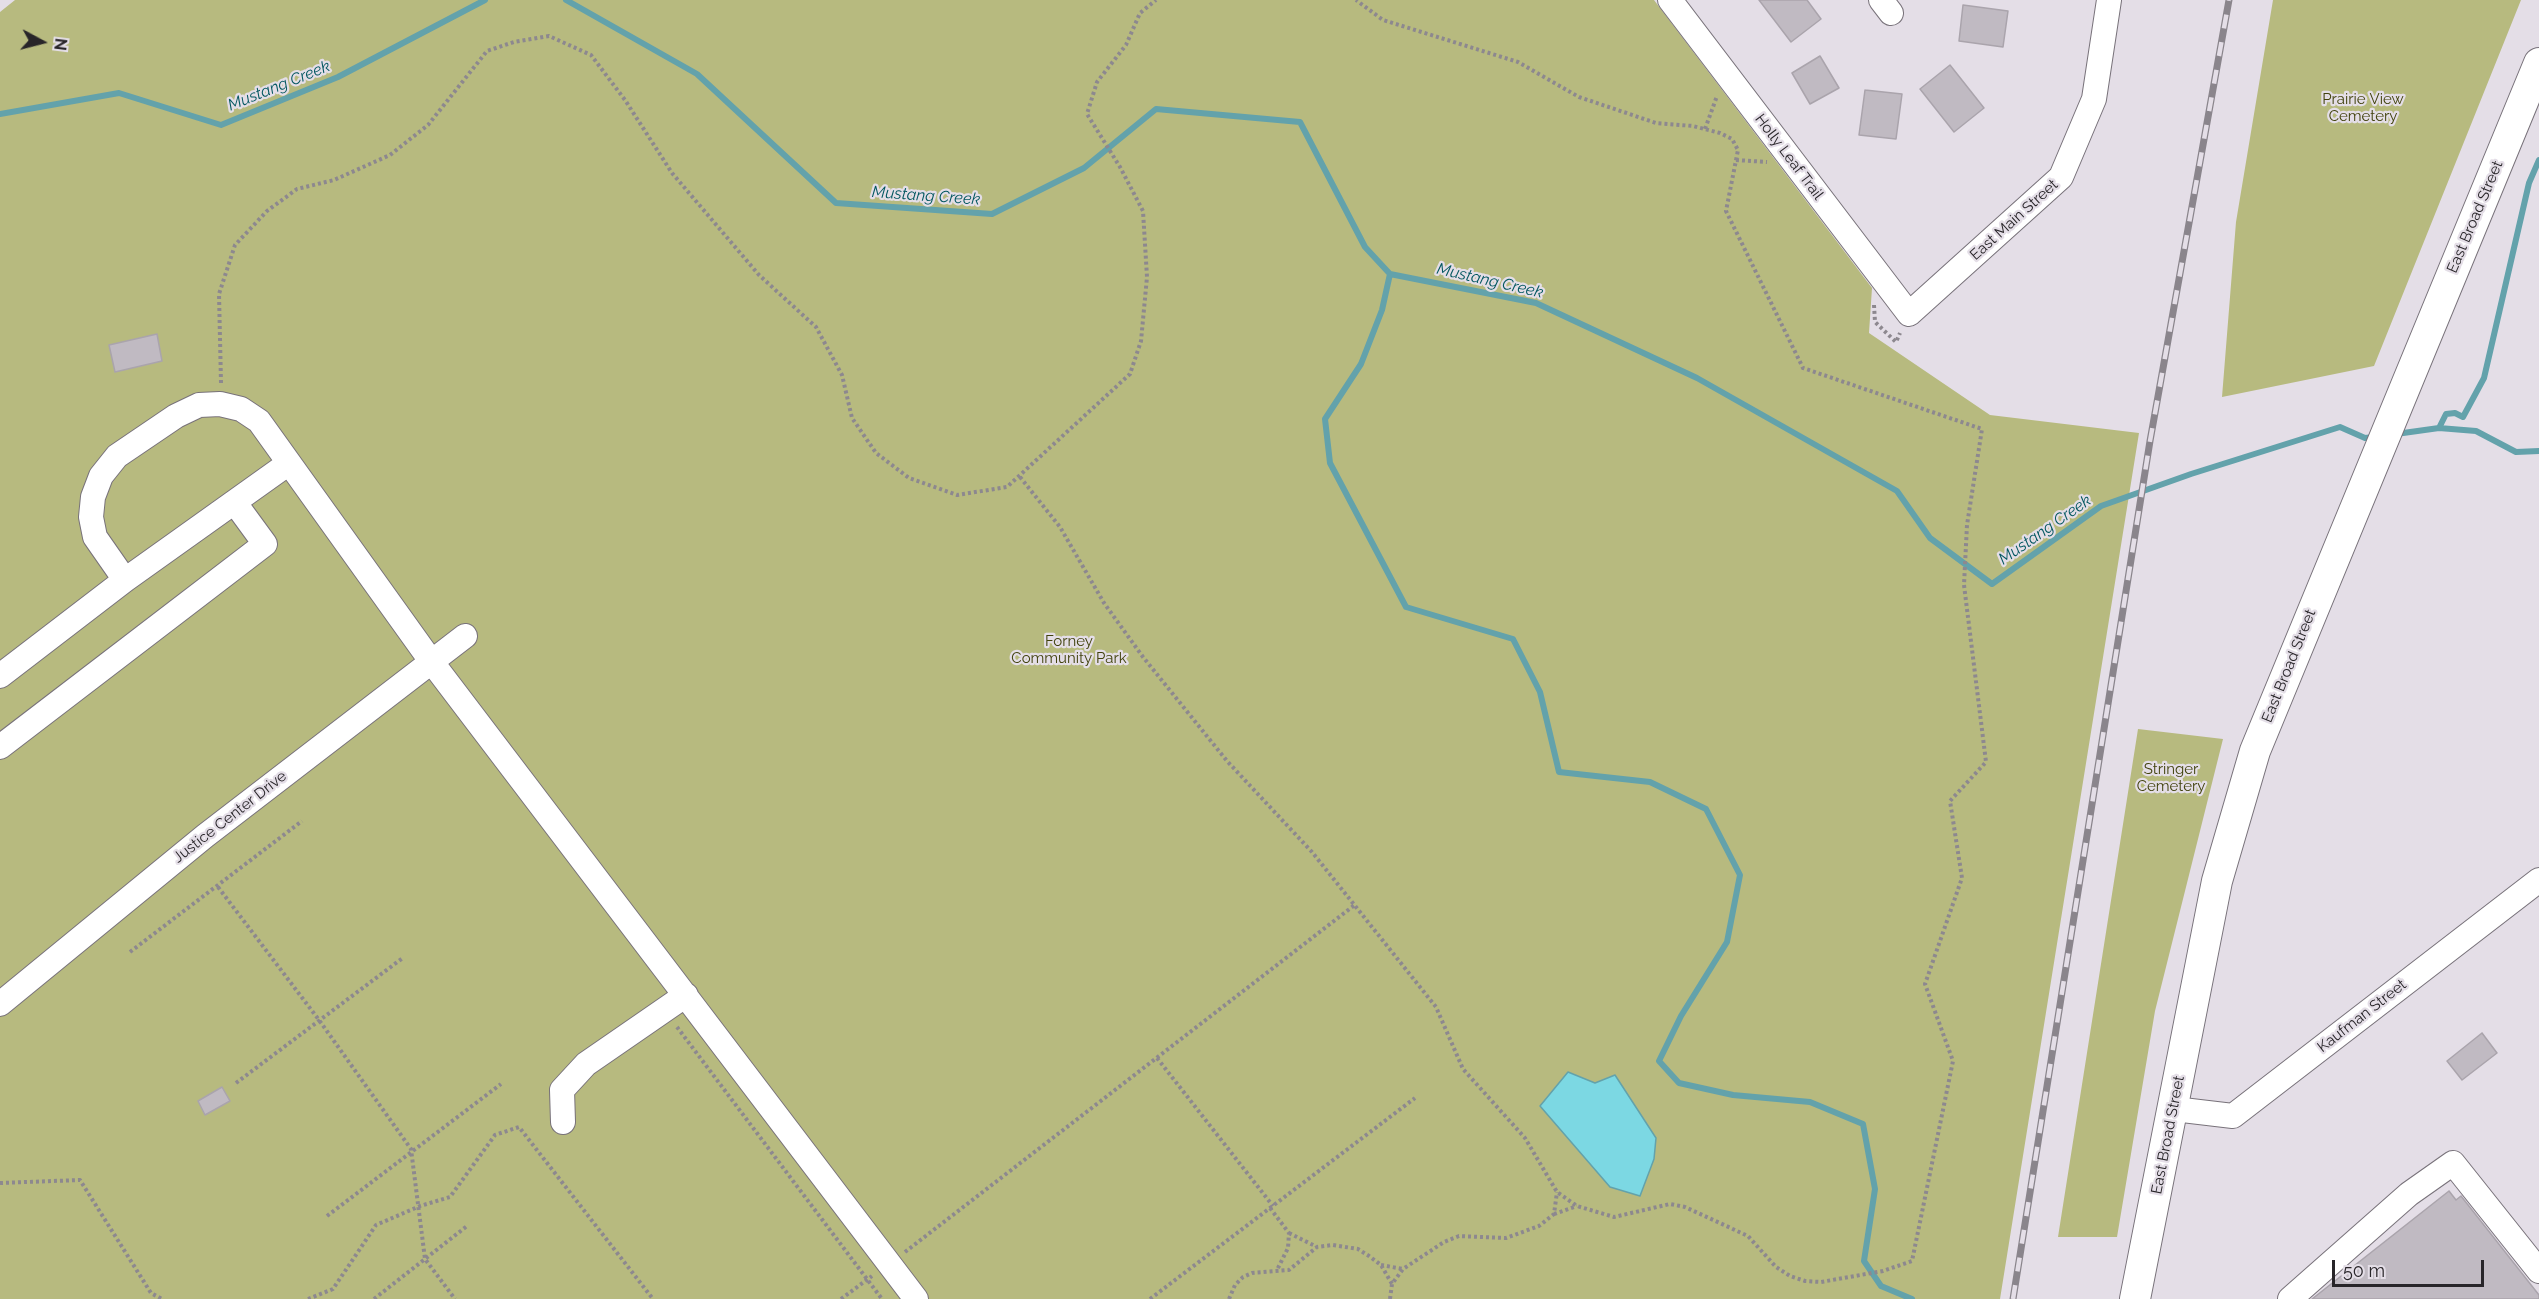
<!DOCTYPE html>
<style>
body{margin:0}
#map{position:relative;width:2539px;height:1299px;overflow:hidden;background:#e4dee7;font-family:Raleway,sans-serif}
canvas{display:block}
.north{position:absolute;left:12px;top:12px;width:60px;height:60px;-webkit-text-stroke:4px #e4dee7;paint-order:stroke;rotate:97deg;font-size:16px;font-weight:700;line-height:24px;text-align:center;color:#282529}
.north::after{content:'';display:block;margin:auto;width:21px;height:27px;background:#282529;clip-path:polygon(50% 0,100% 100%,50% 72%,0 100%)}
.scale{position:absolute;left:2332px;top:1260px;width:152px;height:27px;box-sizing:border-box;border:3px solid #282529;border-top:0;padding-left:8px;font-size:18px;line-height:21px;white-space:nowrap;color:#282529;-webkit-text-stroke:4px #e4dee7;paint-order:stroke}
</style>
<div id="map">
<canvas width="2539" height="1299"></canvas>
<div class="north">N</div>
<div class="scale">50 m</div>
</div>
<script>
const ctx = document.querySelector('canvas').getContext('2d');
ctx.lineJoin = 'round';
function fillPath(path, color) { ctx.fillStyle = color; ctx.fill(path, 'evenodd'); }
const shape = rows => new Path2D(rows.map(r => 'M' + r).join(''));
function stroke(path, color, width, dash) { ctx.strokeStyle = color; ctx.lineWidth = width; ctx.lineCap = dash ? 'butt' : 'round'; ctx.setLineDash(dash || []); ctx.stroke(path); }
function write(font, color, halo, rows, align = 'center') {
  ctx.font = font + ' Raleway,sans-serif'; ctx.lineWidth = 4.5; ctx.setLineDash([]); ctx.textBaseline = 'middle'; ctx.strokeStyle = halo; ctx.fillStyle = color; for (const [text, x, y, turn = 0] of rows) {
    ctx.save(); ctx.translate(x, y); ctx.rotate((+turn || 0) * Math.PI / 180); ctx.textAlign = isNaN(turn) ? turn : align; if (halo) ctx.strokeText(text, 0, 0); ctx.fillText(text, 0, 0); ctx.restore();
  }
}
fillPath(shape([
 [15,0,1654,0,1872,288,1869,333,1990,415,2139,433,2000,1299,0,1299,0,12],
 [2273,0,2521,0,2374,366,2222,397,2236,222],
 [2138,729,2223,739,2155,1011,2117,1237,2058,1237]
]), '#b7ba7f');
const water = shape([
 [1568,1072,1595,1083,1615,1075,1656,1138,1654,1159,1640,1196,1610,1187,1540,1106,1568,1072]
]);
fillPath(water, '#7cd8e3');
stroke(water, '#63a2ab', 1.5);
stroke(shape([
 [566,0,697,74,836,203,992,214,1084,168,1156,109,1300,122,1365,247,1390,274,1536,303,1697,378,1897,491,1930,538,1992,584,2101,506,2191,474,2340,427,2365,438,2374,437],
 [0,114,119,93,221,125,338,77,485,0],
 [1390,274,1382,310,1361,364,1325,419,1330,463,1406,607,1513,639,1540,692,1559,772,1650,782,1706,809,1740,875,1727,942,1681,1016,1659,1061,1679,1083,1733,1095,1810,1102,1863,1124,1875,1189,1864,1261,1881,1286,1912,1299],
 [2439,428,2446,414,2455,413,2463,417,2484,378,2529,183,2539,160],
 [2396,434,2439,428,2476,431,2516,452,2539,451]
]), '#63a2ab', 6);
const building = shape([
 [1759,0,1807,0,1821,19,1791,42,1759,0],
 [1963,5,2008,11,2003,47,1959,41,1963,5],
 [1820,56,1839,88,1810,104,1792,73,1820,56],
 [1950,65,1984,108,1954,132,1920,89,1950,65],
 [1865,90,1902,94,1896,139,1859,135,1865,90],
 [157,334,162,361,115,372,109,345,157,334],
 [2482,1033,2497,1053,2462,1080,2447,1061,2482,1033],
 [222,1087,230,1101,205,1115,198,1101,222,1087],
 [2449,1191,2456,1200,2461,1196,2539,1295,2539,1299,2312,1299,2449,1191]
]);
fillPath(building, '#c0bac2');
stroke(building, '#aaa4ac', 1.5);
const minor = shape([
 [1670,0,1909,314,2061,177,2094,99,2109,0],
 [1881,0,1891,13],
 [125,580,95,537,91,517,93,497,101,476,117,456,176,416,199,405,220,404,241,409,259,421,431,661,916,1299],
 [0,676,125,580,289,463],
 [0,747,265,544,235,503],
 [0,1004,205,836,465,636],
 [2174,1109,2233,1116,2539,880],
 [563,1122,562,1090,586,1064,686,995],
 [2290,1299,2409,1194,2453,1163,2539,1271]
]);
const major = shape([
 [2135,1299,2217,881,2255,751,2539,63]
]);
stroke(minor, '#78727a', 26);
stroke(major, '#78727a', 32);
stroke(shape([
 [1705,129,1717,96],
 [1736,160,1767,162],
 [1874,305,1875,322,1896,342,1900,333],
 [221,383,219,294,235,245,267,211,297,189,334,180,390,155,428,125,487,51,514,42,549,36,591,55,625,100,672,173,759,275,816,327,842,375,852,418,876,453,909,478,957,495,1007,487,1130,374,1141,341,1147,277,1143,211,1120,167,1087,114,1097,82,1126,45,1140,13,1156,0],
 [1020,477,1060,527,1104,603,1143,657,1227,761,1312,852,1436,1007,1463,1069,1525,1138,1557,1192,1577,1206,1614,1217,1670,1204,1685,1207,1748,1236,1776,1267,1790,1276,1805,1281,1821,1282,1883,1271,1912,1261,1953,1061,1925,984,1962,878,1950,801,1986,762,1964,585,1967,525,1982,429,1803,368,1726,211,1738,150,1732,139,1720,133,1693,126,1656,123,1579,97,1518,62,1383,20,1356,0],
 [218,887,319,1020,411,1149,425,1259,455,1299],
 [130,952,302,821],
 [677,1027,882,1299],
 [1157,1058,1273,1206],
 [236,1083,404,957],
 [0,1183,80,1180,151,1293,162,1299],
 [1270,1208,1289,1233,1288,1248,1277,1270],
 [1554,1214,1577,1206],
 [327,1216,501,1084],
 [1289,1233,1317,1247],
 [905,1252,1356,904],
 [1381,1265,1403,1269],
 [308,1299,333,1289,376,1225,420,1206,450,1197,495,1135,519,1127,653,1299],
 [374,1299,467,1226],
 [841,1299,872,1276],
 [1150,1299,1415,1098],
 [1229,1299,1235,1285,1243,1277,1252,1273,1289,1270,1317,1247,1333,1245,1358,1249,1369,1256,1381,1265,1392,1284],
 [1390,1299,1392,1284,1403,1269,1444,1242,1459,1236,1506,1238,1539,1226,1554,1214,1557,1192]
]), '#8d888f', 4, [3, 3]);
stroke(minor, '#fff', 24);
stroke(major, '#fff', 30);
const rail = shape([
 [2013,1299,2150,441,2229,0]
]);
stroke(rail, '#8a858c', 7);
stroke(rail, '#e4dee7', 4.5, [14]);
write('15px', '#41420d', '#e4dee7', [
 ["Prairie View",2363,99],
 ["Cemetery",2363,116],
 ["Forney",1069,641],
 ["Community Park",1069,658],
 ["Stringer",2171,769],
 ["Cemetery",2171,786]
]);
write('15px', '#282529', '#e4dee7', [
 ["Holly Leaf Trail",1789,157,53],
 ["East Broad Street",2475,217,-67],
 ["East Main Street",2014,220,-42],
 ["East Broad Street",2289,666,-68],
 ["Justice Center Drive",230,817,-38],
 ["Kaufman Street",2362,1016,-38],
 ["East Broad Street",2168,1135,-79]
]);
write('italic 16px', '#00565f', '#e4dee7', [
 ["Mustang Creek",279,86,-22],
 ["Mustang Creek",926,196,4],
 ["Mustang Creek",1490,281,13],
 ["Mustang Creek",2045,530,-35]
]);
</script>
